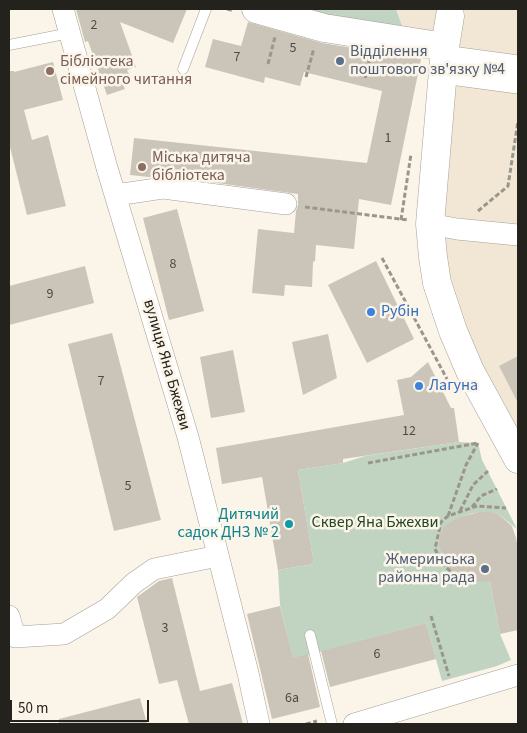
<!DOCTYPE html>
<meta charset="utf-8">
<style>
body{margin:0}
#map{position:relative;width:527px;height:733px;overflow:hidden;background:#fbf4e8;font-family:"Source Sans 3",sans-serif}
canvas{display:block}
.frame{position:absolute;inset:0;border:10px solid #24221d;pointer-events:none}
.scale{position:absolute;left:10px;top:700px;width:139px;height:22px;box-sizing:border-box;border:2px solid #24221d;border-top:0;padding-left:6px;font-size:15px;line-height:18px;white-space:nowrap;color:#24221d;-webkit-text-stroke:4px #fbf4e8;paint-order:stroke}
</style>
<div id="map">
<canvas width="527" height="733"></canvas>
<div class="frame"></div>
<div class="scale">50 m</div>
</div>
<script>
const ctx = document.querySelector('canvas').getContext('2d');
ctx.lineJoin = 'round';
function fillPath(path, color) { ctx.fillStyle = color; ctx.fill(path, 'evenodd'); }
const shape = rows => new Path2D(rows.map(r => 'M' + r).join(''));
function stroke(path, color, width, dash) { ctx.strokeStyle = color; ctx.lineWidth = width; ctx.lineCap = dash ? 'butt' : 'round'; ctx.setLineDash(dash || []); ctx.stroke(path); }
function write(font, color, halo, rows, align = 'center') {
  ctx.font = font + ' "Source Sans 3",sans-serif'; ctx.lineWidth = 5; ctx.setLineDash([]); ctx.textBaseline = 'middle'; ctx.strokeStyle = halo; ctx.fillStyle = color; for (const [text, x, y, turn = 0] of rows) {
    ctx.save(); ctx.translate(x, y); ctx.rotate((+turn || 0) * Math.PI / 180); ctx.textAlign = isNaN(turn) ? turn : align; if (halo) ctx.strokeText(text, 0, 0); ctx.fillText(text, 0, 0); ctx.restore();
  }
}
fillPath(shape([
 [396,9,518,9,518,459,437,283,445,47,407,41]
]), '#f1e7d4');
fillPath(shape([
 [256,9,396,9,407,41],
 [459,442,478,443,482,460,517,529,498,514,479,512,470,514,451,521,440,534,438,544,447,564,490,581,500,634,511,660,497,666,442,681,426,623,293,659,280,605,278,570,314,564,298,470,343,463,365,456]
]), '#c1d4c1');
fillPath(shape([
 [76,9,187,9,173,43,120,22,136,67,127,70,130,76,121,80,125,89,107,95,88,41,85,42],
 [248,22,322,43,421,59,391,205,359,199,354,249,316,245,315,261,313,262,312,287,285,285,284,296,252,293,258,229,294,233,296,211,298,205,298,194,165,176,149,177,130,175,134,138,367,163,382,91,304,72,300,86,265,77,264,83,205,67,213,39,241,46],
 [53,62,63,100,24,110,32,140,48,135,66,206,27,215,9,143,9,71,14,71,14,72],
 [177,209,204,311,169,320,143,218],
 [376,261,414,339,367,363,328,285],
 [85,266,94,303,9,325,9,286],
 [112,333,161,520,114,531,68,344],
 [328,334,337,378,303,395,292,342],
 [233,350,245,412,211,418,200,357],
 [518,356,518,403,499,366],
 [428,362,451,408,454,408,459,442,343,459,343,463,298,470,314,564,278,570,262,477,222,484,216,448,404,415,397,380,411,377],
 [479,512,489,512,498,514,512,526,516,538,518,549,518,630,500,634,490,581,479,582,466,579,455,574,447,565,442,554,438,544,440,534,444,527,451,521,460,517],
 [172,578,200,691,232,683,243,724,189,724,177,680,159,684,137,597,159,581],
 [280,606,293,658,308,654,320,707,272,719,247,614],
 [426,623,436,659,330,687,321,651],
 [140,698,147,724,59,724,59,719]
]), '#cbc5b9');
const lane = shape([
 [9,45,70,33],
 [183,69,206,9],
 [310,635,332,724]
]);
const street = shape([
 [63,9,107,168,188,437,248,673,259,724],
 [444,56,518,66],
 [443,73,518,83],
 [116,195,163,188,286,204],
 [430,224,457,229,518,235],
 [9,616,15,637,64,634,107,609,134,583,154,569,218,556],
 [354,724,518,675]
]);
const secondary = shape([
 [256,9,324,28,445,47],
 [450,16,445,47,430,224,433,257,437,283,453,331,470,371,518,459]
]);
stroke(lane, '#a6a095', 11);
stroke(street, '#a6a095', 22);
stroke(secondary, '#a6a095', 29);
stroke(shape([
 [227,9,234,11],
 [268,64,275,37],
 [306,77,314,48],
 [365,78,370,58],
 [305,207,408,220],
 [478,211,508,186,518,121],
 [401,220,411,154],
 [382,258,447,379],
 [368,463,478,443],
 [472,507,481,496,497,489],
 [460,511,473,485,488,471],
 [448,516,466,465,478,443],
 [461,582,442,563,435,549,441,522,448,516,477,506,506,508],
 [431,616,449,676],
 [306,724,317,721]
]), '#9b968d', 3, [5, 2.5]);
stroke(lane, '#fff', 10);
stroke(street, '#fff', 21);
stroke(secondary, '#fff', 28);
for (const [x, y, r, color] of [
 [340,61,5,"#5c6f8a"],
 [50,71,5,"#8d6e63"],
 [142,167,5,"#8d6e63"],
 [371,312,5,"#3f7fe0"],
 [419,386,5,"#3f7fe0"],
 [289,524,5,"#0f9aa8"],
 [485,569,5,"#5c6f8a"]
]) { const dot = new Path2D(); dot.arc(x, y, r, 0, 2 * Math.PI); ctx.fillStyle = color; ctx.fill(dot); stroke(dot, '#fbf4e8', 2); }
write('14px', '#4e4b44', null, [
 ["2",94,26],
 ["5",293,49],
 ["7",237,58],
 ["1",388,139],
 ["8",173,265],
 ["9",50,295],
 ["7",101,382],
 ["12",409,432],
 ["5",128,487],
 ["3",165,629],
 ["6",377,655],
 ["6а",292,699]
]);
write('16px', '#4e5e75', '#fbf4e8', [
 ["Відділення",350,52],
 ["поштового зв'язку №4",350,70],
 ["Жмеринська",475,560,"right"],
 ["районна рада",475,578,"right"]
], 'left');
write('16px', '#785e54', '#fbf4e8', [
 ["Бібліотека",60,62],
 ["сімейного читання",60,80],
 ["Міська дитяча",152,158],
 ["бібліотека",152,176]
], 'left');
write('16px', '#366cbe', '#fbf4e8', [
 ["Рубін",381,312],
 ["Лагуна",429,386]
], 'left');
write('16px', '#24221d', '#fbf4e8', [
 ["вулиця Яна Бжехви",166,365,74]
]);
write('16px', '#0d838f', '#fbf4e8', [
 ["Дитячий",279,515],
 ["садок ДНЗ № 2",279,533]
], 'right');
write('16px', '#204722', '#fbf4e8', [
 ["Сквер Яна Бжехви",375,523]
]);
</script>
